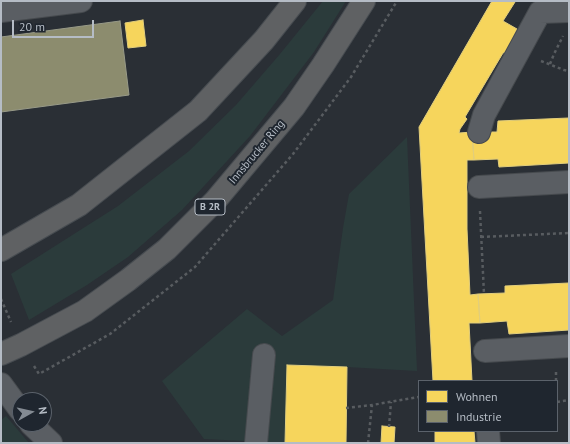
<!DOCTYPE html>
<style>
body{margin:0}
#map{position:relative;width:570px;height:444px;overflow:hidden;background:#2a2f35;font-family:"PT Sans",sans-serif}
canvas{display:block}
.frame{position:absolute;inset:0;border:2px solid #b5bcc5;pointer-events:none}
.legend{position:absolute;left:418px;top:380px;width:140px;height:52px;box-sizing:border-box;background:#1f262f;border:1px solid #5b626b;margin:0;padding:5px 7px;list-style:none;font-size:12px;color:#b5bcc5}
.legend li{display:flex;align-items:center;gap:8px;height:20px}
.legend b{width:20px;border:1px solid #5b626b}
.north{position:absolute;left:12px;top:392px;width:40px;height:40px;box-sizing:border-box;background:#1f262f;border:1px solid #5b626b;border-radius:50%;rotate:82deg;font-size:11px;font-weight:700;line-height:16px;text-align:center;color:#b5bcc5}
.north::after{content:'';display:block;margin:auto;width:14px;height:18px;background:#848b93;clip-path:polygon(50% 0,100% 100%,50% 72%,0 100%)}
.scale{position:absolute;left:12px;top:20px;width:82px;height:18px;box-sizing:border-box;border:2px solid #b5bcc5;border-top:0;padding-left:5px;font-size:12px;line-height:14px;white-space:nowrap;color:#b5bcc5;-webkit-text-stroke:3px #1f262f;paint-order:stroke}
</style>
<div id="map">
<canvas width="570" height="444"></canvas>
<div class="frame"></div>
<ul class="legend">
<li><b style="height:11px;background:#f6d55c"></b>Wohnen</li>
<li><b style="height:11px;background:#8c8c6e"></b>Industrie</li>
</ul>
<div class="north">N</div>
<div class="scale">20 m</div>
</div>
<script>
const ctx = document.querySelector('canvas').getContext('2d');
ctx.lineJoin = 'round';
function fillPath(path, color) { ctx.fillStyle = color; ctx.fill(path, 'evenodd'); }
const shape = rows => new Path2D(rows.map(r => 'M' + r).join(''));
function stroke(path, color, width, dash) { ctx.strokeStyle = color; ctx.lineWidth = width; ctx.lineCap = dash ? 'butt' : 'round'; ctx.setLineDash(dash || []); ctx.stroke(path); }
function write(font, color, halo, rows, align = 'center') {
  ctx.font = font + ' "PT Sans",sans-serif'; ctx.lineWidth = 4; ctx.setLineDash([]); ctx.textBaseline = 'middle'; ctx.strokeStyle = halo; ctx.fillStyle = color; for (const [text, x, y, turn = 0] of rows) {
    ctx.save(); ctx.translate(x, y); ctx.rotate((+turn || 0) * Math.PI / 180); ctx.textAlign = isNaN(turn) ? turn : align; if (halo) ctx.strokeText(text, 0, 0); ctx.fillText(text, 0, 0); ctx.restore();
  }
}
fillPath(shape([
 [323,1,346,1,314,52,250,136,182,210,128,257,87,285,29,320,11,274,118,206,189,151,236,105,280,54],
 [407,137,417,371,347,367,287,365,285,443,204,439,162,381,247,309,282,336,333,300,343,228,349,194],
 [6,416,29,443,1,443,1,420]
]), '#2b3b3b');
const homes = shape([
 [492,1,515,2,503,21,517,29,511,42,511,51,503,53,465,117,467,119,460,129,459,133,472,132,474,160,467,160,467,229,470,295,478,294,480,323,469,323,472,381,433,381,419,127,492,1],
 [143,20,146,46,128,48,125,23,143,20],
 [569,118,569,163,499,167,498,159,474,160,472,132,497,132,498,121,569,118],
 [569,283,569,330,509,334,507,321,480,323,478,294,505,293,505,286,569,283],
 [287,365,347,367,346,443,285,443,287,365],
 [382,426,395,427,394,443,381,443,382,426],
 [435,431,474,431,475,443,435,443,435,431]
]);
fillPath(homes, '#f6d55c');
stroke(homes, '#e2ce7c', 1);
const industry = shape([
 [120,21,129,95,1,112,1,37,120,21]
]);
fillPath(industry, '#8c8c6e');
stroke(industry, '#989a88', 1);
const minor = shape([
 [1,11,81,1],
 [479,132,484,115,540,12,569,11],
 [479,187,569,182],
 [485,351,569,346],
 [1,384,20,410],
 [31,424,51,443],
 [488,431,489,443],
 [256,443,264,355]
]);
const highway = shape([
 [1,250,79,205,198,111,264,40,295,1],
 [1,354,21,345,85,311,128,280,167,249,215,201,294,107,323,65,364,1]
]);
stroke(minor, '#464a4e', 24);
stroke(highway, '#474c51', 24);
stroke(shape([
 [541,61,564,70,569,71],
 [550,64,554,54,563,36],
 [480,211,484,294],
 [481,237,569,233],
 [1,299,11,322],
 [34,366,39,374,110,334,195,267,293,154,351,77,397,1],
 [556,381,556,371],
 [557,402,569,400],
 [346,408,372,405],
 [389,427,391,402],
 [368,443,372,405,419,397]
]), '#585c60', 2.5, [3, 3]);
stroke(minor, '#5a5e63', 22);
stroke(highway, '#5f6163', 22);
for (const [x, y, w] of [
 [210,207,30]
]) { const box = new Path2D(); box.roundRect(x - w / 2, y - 8, w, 16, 3); ctx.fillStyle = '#1f262f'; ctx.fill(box); stroke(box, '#b5bcc5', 1); }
write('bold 10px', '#b5bcc5', null, [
 ["B 2R",210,207]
]);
write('11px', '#b5bcc5', '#1f262f', [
 ["Innsbrucker Ring",257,152,-50]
]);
</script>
